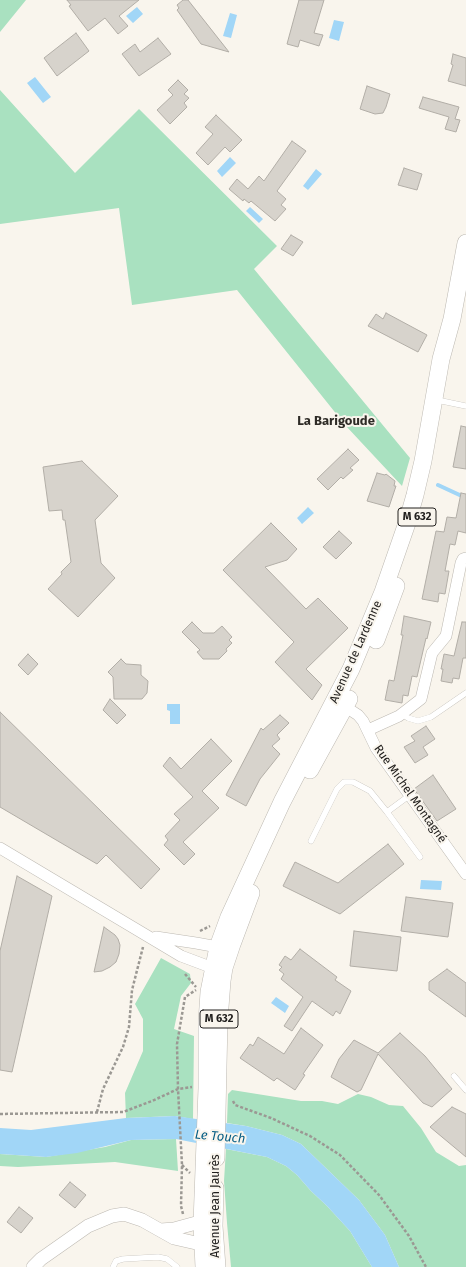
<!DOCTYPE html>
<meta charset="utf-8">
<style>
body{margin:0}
canvas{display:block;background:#f9f5ed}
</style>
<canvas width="466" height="1267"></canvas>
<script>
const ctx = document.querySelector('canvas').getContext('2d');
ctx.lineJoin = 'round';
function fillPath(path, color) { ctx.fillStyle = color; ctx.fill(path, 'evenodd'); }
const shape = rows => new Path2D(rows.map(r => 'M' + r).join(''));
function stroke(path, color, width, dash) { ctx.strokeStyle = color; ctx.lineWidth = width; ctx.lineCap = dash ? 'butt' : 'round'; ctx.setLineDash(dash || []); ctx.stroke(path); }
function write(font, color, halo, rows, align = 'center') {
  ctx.font = font + ' "Fira Sans",sans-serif'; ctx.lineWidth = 4; ctx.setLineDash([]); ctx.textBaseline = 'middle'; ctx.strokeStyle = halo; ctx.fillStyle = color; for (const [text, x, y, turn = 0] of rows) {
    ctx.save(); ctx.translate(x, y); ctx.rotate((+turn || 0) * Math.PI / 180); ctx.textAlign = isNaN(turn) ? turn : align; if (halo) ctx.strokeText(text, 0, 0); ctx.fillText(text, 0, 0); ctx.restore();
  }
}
fillPath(shape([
 [0,0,26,0,0,32],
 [0,90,75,173,139,109,277,246,254,269,410,458,402,486,346,426,237,290,132,305,119,208,0,224],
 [161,958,190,974,191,983,181,996,174,1029,194,1036,193,1119,175,1116,126,1118,125,1093,143,1051,143,1019,135,1004],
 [232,1090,301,1101,322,1101,338,1104,358,1094,371,1097,389,1105,403,1106,421,1128,436,1152,459,1166,466,1165,466,1267,399,1267,385,1235,359,1200,301,1144,282,1135,246,1126,227,1123,228,1094],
 [176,1139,178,1171,115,1162,18,1167,0,1166,0,1154,46,1157,105,1147,131,1140],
 [226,1149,267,1157,286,1166,297,1175,311,1191,327,1206,350,1231,372,1267,231,1267,227,1223,224,1181]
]), '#a9e1c0');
fillPath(shape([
 [137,7,143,14,133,23,126,16],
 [230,13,237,15,231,38,223,36],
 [334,20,344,22,339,41,329,38],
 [35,77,51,97,43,103,27,83],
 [230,157,236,163,222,177,217,171],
 [316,169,322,174,308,190,303,186],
 [250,207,263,219,259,223,246,211],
 [308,507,314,513,302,524,297,518],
 [167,704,180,704,180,724,170,724,170,711,167,710],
 [421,880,442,881,441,890,420,889],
 [276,997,289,1006,285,1013,271,1003],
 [175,1116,246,1126,282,1135,301,1144,359,1200,385,1235,399,1267,372,1267,350,1231,327,1206,311,1191,297,1175,286,1166,267,1157,176,1139,131,1140,77,1153,46,1157,0,1154,0,1128,31,1130,126,1118]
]), '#a1d6f7');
stroke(shape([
 [438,485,466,498]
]), '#a1d6f7', 4);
const building = shape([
 [67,0,139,0,119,16,128,26,118,34,105,18,88,31,69,6,71,5,67,0],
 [183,0,188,0,229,52,201,44,177,10,179,8,177,5,183,0],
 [299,0,324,0,314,33,323,35,319,46,300,40,298,47,287,44,299,0],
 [76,33,89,51,57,76,44,58,76,33],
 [158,38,171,54,139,76,122,54,135,44,140,52,158,38],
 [453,54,466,58,466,86,448,81,453,65,451,64,453,54],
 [178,80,188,90,184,94,189,98,184,103,187,107,170,124,157,110,173,95,168,90,178,80],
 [367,86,390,94,386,107,383,113,375,114,360,109,367,86],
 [423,97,459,107,455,119,460,120,456,132,445,129,449,117,419,108,423,97],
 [216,115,242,140,230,152,225,147,208,165,196,153,213,134,205,127,216,115],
 [292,141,306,151,277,191,286,199,281,205,286,209,275,221,251,201,249,203,244,199,243,201,229,189,237,179,248,189,259,176,264,181,292,141],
 [404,168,422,174,417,190,398,185,404,168],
 [291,235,303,242,293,256,281,249,291,235],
 [386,313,427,335,418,352,368,326,376,314,383,319,386,313],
 [461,426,466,427,466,469,453,467,461,426],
 [348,449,359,460,350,468,353,470,343,479,341,477,328,490,317,479,348,449],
 [82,461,118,496,95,520,101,563,115,578,78,617,48,589,62,574,61,572,71,562,65,520,63,520,62,510,49,511,43,467,82,461],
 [377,473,385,475,386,474,395,481,394,486,396,486,389,507,367,501,377,473],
 [461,493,466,494,466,533,458,531,455,545,450,544,445,571,449,571,445,594,439,593,438,602,422,599,436,531,444,532,447,517,456,518,461,493],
 [271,523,297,549,287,560,265,567,306,609,318,598,348,628,306,669,322,685,312,700,275,662,294,642,223,570,271,523],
 [339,531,352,543,336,559,323,547,339,531],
 [404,616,431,622,427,639,426,638,417,677,412,676,408,696,403,695,402,703,385,700,389,680,394,681,403,635,401,635,404,616],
 [192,622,203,633,214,633,222,626,232,637,229,640,232,643,226,649,227,651,219,659,203,659,197,652,200,650,182,632,192,622],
 [462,622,466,622,466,658,463,658,459,679,453,678,452,683,441,681,443,669,441,669,444,654,454,656,462,622],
 [28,654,38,664,28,675,18,665,28,654],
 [121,659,126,664,141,665,141,675,148,681,147,693,142,699,114,699,113,677,108,672,121,659],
 [110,699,126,715,117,724,103,710,110,699],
 [0,712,160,869,141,889,106,855,97,864,0,807,0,712],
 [280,715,289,723,277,735,280,739,272,746,280,754,260,779,246,806,226,795,261,728,263,730,280,715],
 [426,726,435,739,423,747,428,755,415,763,404,747,415,741,411,736,426,726],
 [211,739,232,761,202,791,219,808,183,842,195,854,184,865,164,845,168,840,165,836,180,820,174,814,193,797,163,766,170,757,181,769,211,739],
 [433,775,456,809,437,821,414,789,433,775],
 [388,844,404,864,340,914,283,886,295,862,338,883,388,844],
 [17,876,52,896,12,1072,0,1070,0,951,17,876],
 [406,897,453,903,448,937,401,931,406,897],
 [104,927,115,935,118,939,120,945,119,954,116,962,110,967,102,971,94,972,104,927],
 [354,931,401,937,397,971,350,966,354,931],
 [300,949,337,977,335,980,351,991,340,1014,336,1011,333,1016,312,1001,292,1031,284,1026,303,997,281,979,284,974,279,970,282,967,279,965,285,956,291,960,300,949],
 [447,969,466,983,466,1017,429,990,429,982,447,969],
 [301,1028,323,1045,303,1074,305,1075,295,1090,277,1078,274,1081,240,1058,250,1044,253,1046,258,1037,284,1054,301,1028],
 [400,1033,425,1056,452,1089,432,1107,423,1103,378,1054,361,1090,357,1092,331,1077,339,1059,354,1040,378,1053,400,1033],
 [452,1107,466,1114,466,1157,430,1127,452,1107],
 [70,1182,86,1195,75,1208,59,1195,70,1182],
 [19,1207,33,1218,21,1233,7,1222,19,1207]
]);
fillPath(building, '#d7d3cc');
stroke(building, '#b2aea7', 1);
const service = shape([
 [437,400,466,406],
 [402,714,408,718,418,721,431,717,466,693],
 [387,812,420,857],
 [311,841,337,789,344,782,353,782,370,791,387,812,410,795],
 [454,1076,466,1090],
 [113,1267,116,1261,123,1259,158,1257,167,1259,177,1267]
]);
const minor = shape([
 [341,704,358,715,363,721,376,748,466,874],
 [368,730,399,716,421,699,432,653,446,636,461,563,463,559,466,558],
 [0,848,181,956,213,968,220,968],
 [156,937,196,943,218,947,223,950]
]);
const tertiary = shape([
 [161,1230,174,1229,196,1223,202,1223,210,1225],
 [33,1267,41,1259,88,1226,112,1216,124,1214,142,1220,174,1238,196,1243,212,1240]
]);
const primary = shape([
 [376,640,396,586],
 [310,770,349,699],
 [216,1158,219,1020,222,981,224,968,232,944,251,893],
 [215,1188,214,1226,217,1267],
 [204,1267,202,1223,207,1088,207,1022,209,992,218,947,229,917,282,802,351,669,383,592,407,523,415,495,423,461,441,359,452,319,466,243]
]);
stroke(service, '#bdb9b2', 6);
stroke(minor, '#bdb9b2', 12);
stroke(tertiary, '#bdb9b2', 14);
stroke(primary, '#bdb9b2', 18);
stroke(shape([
 [200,931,210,926],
 [185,974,196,987],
 [233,1101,235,1105,271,1118,310,1136,340,1155,379,1195,409,1236,426,1267],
 [97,1112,103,1089,123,1047,129,1027,132,990,143,947],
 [0,1114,123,1112,152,1101,178,1089,192,1087],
 [182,1165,190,1173],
 [183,1214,181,1206,182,1165,178,1089,177,1044,185,997,196,990]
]), '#9b9893', 2.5, [3, 2]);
stroke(service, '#fff', 5.5);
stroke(minor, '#fff', 11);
stroke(tertiary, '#fff', 13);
stroke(primary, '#fff', 17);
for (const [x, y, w] of [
 [417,517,38],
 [219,1019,38]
]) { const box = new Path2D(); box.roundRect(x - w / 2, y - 9, w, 18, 3); ctx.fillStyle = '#f9f5ed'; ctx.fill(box); stroke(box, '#23211f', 1); }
write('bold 11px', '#23211f', null, [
 ["M 632",417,517],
 ["M 632",219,1019]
]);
write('12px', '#23211f', '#f9f5ed', [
 ["Avenue de Lardenne",356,652,-66],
 ["Rue Michel Montagné",410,794,55],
 ["Avenue Jean Jaurès",216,1206,-90]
]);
write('bold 13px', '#2e2b26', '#f9f5ed', [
 ["La Barigoude",336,421]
]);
write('italic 13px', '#055d84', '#f9f5ed', [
 ["Le Touch",220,1137,5]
]);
</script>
